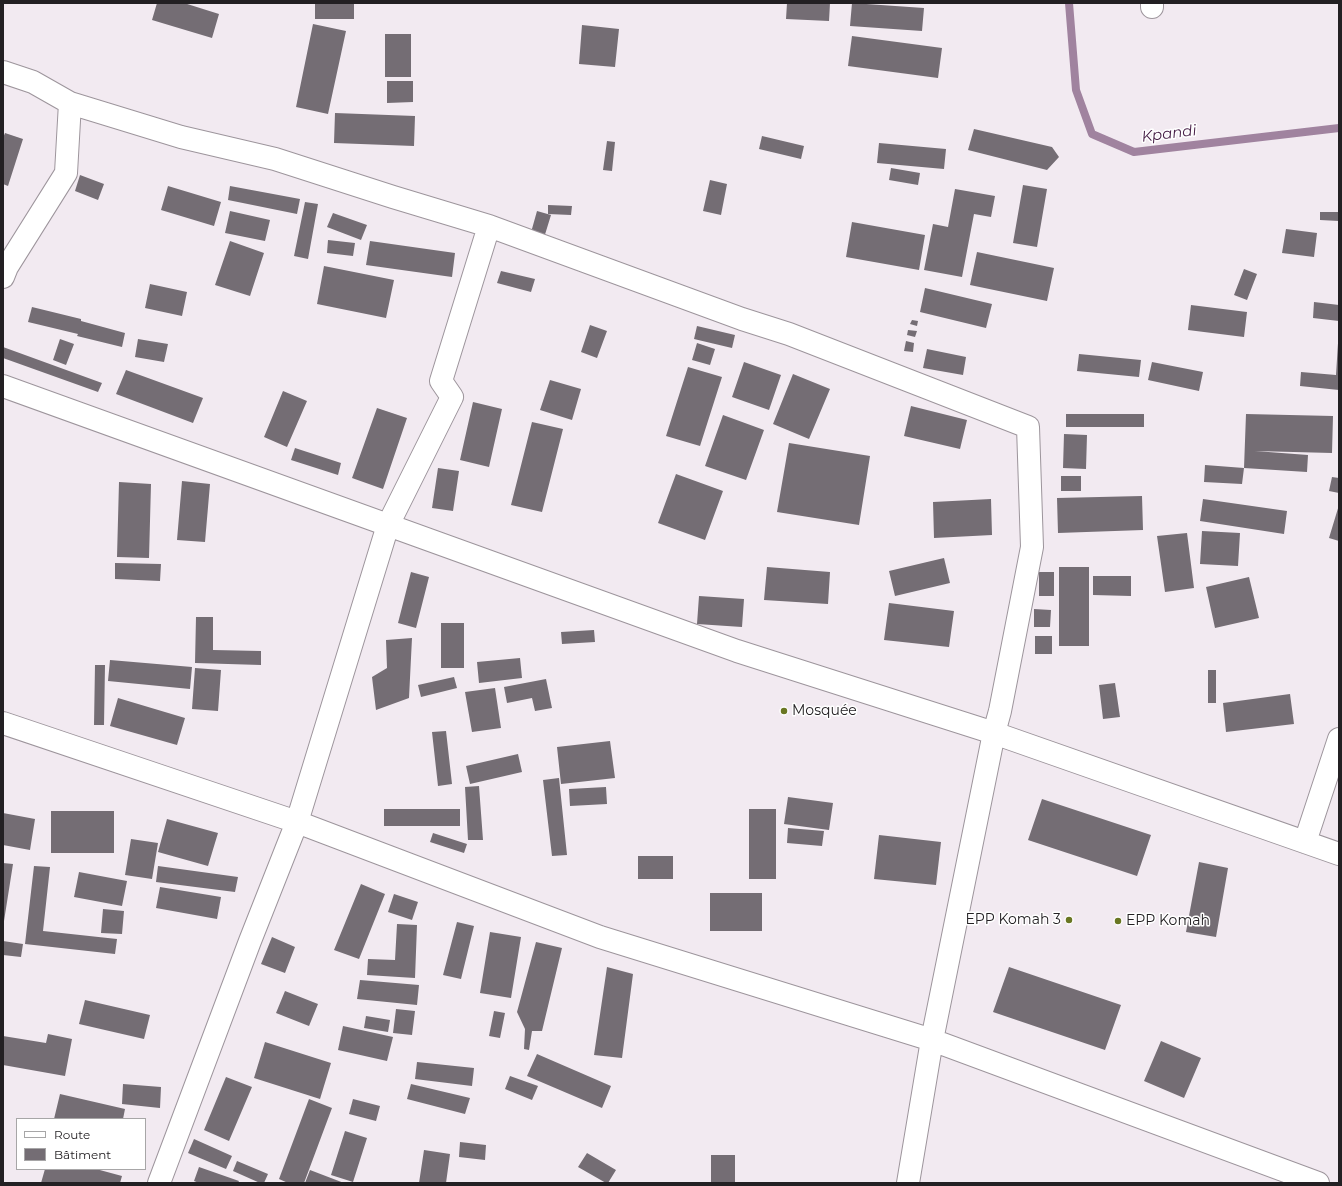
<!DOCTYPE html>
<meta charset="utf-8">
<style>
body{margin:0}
#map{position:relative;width:1342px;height:1186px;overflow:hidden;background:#f2eaf1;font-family:Montserrat,sans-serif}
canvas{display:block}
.frame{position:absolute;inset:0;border:4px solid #232023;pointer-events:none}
.legend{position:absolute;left:16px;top:1118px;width:130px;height:52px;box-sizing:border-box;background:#fff;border:1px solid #a7a6a7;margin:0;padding:5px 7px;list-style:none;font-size:12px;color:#232023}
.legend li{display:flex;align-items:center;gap:8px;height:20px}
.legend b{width:20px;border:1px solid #a7a6a7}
</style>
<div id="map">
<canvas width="1342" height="1186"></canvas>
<div class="frame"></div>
<ul class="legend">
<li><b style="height:5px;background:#fff"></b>Route</li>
<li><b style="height:11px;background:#746d74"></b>Bâtiment</li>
</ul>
</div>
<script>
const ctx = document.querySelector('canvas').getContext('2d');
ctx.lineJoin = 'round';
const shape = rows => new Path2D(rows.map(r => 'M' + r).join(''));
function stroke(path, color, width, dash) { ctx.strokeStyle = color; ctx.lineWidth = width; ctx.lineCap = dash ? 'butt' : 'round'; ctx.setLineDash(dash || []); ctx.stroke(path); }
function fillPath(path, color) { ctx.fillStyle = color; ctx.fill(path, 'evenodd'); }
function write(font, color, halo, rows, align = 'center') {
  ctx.font = font + ' Montserrat,sans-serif'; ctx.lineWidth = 3; ctx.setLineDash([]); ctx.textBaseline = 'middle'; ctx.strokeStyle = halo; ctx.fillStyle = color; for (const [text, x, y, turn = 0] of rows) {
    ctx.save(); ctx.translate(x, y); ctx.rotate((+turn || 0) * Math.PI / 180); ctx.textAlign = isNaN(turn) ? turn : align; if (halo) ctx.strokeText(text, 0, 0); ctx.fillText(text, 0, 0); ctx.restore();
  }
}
stroke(shape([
 [1069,3,1076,90,1092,134,1134,152,1339,128]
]), '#a0839f', 8);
fillPath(shape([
 [157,3,184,3,219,14,212,38,152,20],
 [315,3,354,3,354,19,315,19],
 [787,3,830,3,829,21,786,19],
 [852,3,924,8,922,31,850,26],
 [313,24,346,31,328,114,296,107],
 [582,25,619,29,615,67,579,64],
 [385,34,411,34,411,77,385,77],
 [852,36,942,48,938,78,848,66],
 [387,81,413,81,413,102,387,103],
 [335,113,415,116,414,146,334,143],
 [974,129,1052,147,1059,157,1047,170,968,150],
 [5,133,23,139,8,186,3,184,3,138],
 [762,136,804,146,801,159,759,149],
 [607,141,615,142,612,171,603,170],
 [879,143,946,149,944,169,877,163],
 [891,168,920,173,918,185,889,180],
 [80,175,104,184,98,200,75,191],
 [710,180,727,184,721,215,703,211],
 [1023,185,1047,189,1037,247,1013,243],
 [168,186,221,202,214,226,161,210],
 [230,186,300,199,297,214,228,200],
 [955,189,995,196,991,217,974,214,962,277,924,270,933,224,948,227],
 [305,202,318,204,308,259,294,256],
 [548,205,572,206,571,215,548,214],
 [230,211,270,220,265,241,225,233],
 [537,211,551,215,543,241,530,236],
 [1320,212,1339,212,1339,221,1320,220],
 [333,213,367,225,361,240,327,227],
 [852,222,925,235,919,270,846,257],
 [1286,229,1317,233,1314,257,1282,253],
 [328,240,355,243,353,256,327,253],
 [230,241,264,253,250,296,215,285],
 [370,241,455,253,452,277,366,265],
 [977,252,1054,268,1047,301,970,285],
 [324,266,394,280,386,318,317,304],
 [1244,269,1257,274,1247,300,1234,295],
 [501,271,535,279,531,292,497,283],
 [150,284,187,292,182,316,145,308],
 [925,288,992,304,986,328,920,312],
 [1314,302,1339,305,1339,321,1313,318],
 [1191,305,1247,312,1244,337,1188,330],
 [32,307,81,319,81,321,125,333,122,347,77,336,78,334,28,322],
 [912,320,918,321,917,326,910,324],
 [590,325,607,331,597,358,581,352],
 [697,326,735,335,732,348,694,339],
 [908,330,917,331,915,337,907,335],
 [60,339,74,344,66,365,53,360],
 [138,339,168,344,164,362,135,357],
 [906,341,914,343,913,352,904,351],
 [697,343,715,349,710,365,692,360],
 [1338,343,1339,343,1339,390,1300,386,1301,372,1336,375],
 [3,347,102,383,98,392,3,358],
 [927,349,966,357,963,375,923,368],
 [1079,354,1141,360,1139,377,1077,371],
 [744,362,781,375,769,410,732,397],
 [1152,362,1203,372,1199,391,1148,380],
 [688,367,722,377,700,446,666,436],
 [126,370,203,398,193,423,116,394],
 [793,374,830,389,809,439,773,424],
 [550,380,581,389,572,420,540,410],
 [283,391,307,401,287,447,264,437],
 [473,402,502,409,489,467,460,460],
 [911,406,967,420,960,449,904,436],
 [377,408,407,418,383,489,352,478],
 [1066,414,1144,414,1144,427,1066,427],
 [1246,414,1333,416,1332,453,1255,451,1308,455,1307,472,1244,468,1242,484,1204,482,1205,465,1244,468],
 [723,415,764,430,746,480,705,466],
 [532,422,563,429,542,512,511,505],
 [1064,434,1087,435,1086,469,1063,468],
 [789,443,870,456,859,525,777,512],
 [295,448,341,463,338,475,291,460],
 [438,468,459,471,453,511,432,508],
 [676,474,723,491,705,540,658,523],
 [1061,476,1081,476,1081,491,1061,491],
 [1332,477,1339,478,1339,493,1329,491],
 [182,481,210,484,205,542,177,540],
 [119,482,151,484,149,558,117,557],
 [1142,496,1143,530,1058,533,1057,498],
 [991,499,992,535,934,538,933,502],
 [1203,499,1287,511,1284,534,1200,521],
 [1339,505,1339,541,1329,538],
 [1202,531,1240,533,1238,566,1200,564],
 [1187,533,1194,588,1165,592,1157,536],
 [944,558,950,583,895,596,889,571],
 [115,563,161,564,160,581,115,579],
 [767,567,830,572,828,604,764,600],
 [1059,567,1089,567,1089,646,1059,646],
 [411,572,429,577,416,628,398,623],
 [1039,572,1054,572,1054,596,1039,596],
 [1093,576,1131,576,1131,596,1093,595],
 [1249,577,1259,618,1215,628,1206,587],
 [699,596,744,599,742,627,697,624],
 [889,603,954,611,949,647,884,640],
 [1034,609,1051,610,1050,627,1034,627],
 [196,617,213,617,213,650,261,651,261,665,195,663],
 [441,623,464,623,464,668,441,668],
 [594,630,595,642,562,644,561,632],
 [1035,636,1052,636,1052,654,1035,654],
 [412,638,409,698,376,710,372,677,387,668,386,640],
 [520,658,522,678,479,683,477,662],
 [110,660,192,667,190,689,108,681],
 [95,665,105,665,104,725,94,725],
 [195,668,221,670,218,711,192,709],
 [1208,670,1216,670,1216,703,1208,703],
 [454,677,457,688,421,697,418,685],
 [546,679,552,708,535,711,532,698,507,703,504,687],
 [1115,683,1120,717,1103,719,1099,685],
 [495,688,501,728,472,732,465,692],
 [1290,694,1294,724,1226,732,1223,703],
 [118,698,185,718,177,745,110,726],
 [446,731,452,784,438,786,432,732],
 [610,741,615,778,561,784,557,747],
 [518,754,522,772,470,784,466,766],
 [559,778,567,855,552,856,543,780],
 [479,786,483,840,468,840,465,787],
 [606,787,607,804,570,806,569,789],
 [788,797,833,803,829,830,784,824],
 [1042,799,1151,835,1137,876,1028,840],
 [384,809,460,809,460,826,384,826],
 [749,809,776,809,776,879,749,879],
 [51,811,114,811,114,853,51,853],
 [3,813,35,819,30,850,3,845],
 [167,819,218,833,208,866,158,852],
 [788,828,824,831,822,846,787,843],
 [433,833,467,844,464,853,430,842],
 [879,835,941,842,936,885,874,879],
 [131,839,158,843,152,879,125,875],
 [638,856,673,856,673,879,638,879],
 [1199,862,1228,868,1216,937,1186,932],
 [3,863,13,864,4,921,3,921],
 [34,866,50,867,43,931,117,939,115,954,25,944],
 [158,866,238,877,235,892,156,882],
 [79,872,127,881,122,906,74,897],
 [361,884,385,894,359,959,334,950],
 [160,887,221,897,217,919,156,908],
 [710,893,762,893,762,931,710,931],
 [394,894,418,902,412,920,388,912],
 [103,909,124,911,122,934,101,933],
 [457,922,474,926,461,979,443,975],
 [397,924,417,925,415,978,367,975,368,959,395,960],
 [490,932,521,937,511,998,480,993],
 [272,937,295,947,285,973,261,964],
 [3,941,23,944,21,957,3,955],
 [536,942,562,948,542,1031,532,1031,529,1050,524,1049,525,1029,517,1012],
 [607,967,633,974,622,1058,594,1055],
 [1009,967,1121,1005,1105,1050,993,1012],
 [360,980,419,985,417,1005,357,999],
 [285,991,318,1004,309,1026,276,1013],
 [85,1000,150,1015,144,1039,79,1024],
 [396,1009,415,1011,412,1035,393,1033],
 [494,1011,505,1013,500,1038,489,1036],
 [366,1016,390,1020,388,1032,364,1028],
 [343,1026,393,1037,387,1061,338,1050],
 [48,1034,72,1039,65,1076,3,1065,3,1036,46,1043],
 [1161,1041,1201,1058,1184,1098,1144,1081],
 [265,1042,331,1063,320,1099,254,1078],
 [537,1054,611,1086,602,1108,527,1076],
 [417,1062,474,1068,472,1086,415,1079],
 [510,1076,538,1086,532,1100,505,1089],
 [226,1077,252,1087,229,1141,204,1130],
 [123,1084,161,1087,160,1108,122,1104],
 [411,1084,470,1098,465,1114,407,1099],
 [60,1094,125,1109,123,1119,54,1119],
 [309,1099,332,1108,304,1183,288,1183,279,1179],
 [353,1099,380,1106,376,1121,349,1114],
 [345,1131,367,1138,353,1182,331,1175],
 [194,1139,232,1156,226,1169,188,1153],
 [460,1142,486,1145,485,1160,459,1157],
 [424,1150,450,1154,446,1183,419,1183],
 [587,1153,616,1170,608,1183,606,1183,578,1167],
 [711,1155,735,1155,735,1183,711,1183],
 [237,1161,268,1174,264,1183,260,1183,233,1171],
 [199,1167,239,1181,238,1183,199,1183,194,1181],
 [45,1169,96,1169,122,1176,120,1183,41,1183],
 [310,1170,344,1183,305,1183]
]), '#746d74');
const street = shape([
 [1152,7,1152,3],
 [3,72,33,82,70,103,181,137,275,159,393,197,489,226,742,319,789,334,1028,427,1032,547,1000,711,994,733,932,1040,908,1183],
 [3,277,7,267,66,173,70,103],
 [3,386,737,651,994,733,1339,854],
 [3,723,297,822,600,937,932,1040,1318,1183],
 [1305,842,1339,739],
 [159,1183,250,941,297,822,388,525,452,397,441,381,489,226]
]);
stroke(street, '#9d959c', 24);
stroke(street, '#fff', 22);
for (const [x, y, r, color] of [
 [784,711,4,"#697622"],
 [1069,920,4,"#697622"],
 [1118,921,4,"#697622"]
]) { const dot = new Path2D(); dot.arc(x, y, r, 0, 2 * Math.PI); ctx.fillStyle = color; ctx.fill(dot); stroke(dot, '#fff', 1.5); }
write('14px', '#232023', '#fff', [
 ["Mosquée",792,711],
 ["EPP Komah 3",1061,920,"right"],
 ["EPP Komah",1126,921]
], 'left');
write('italic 15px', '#482048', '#fff', [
 ["Kpandi",1169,134,-7]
]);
</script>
